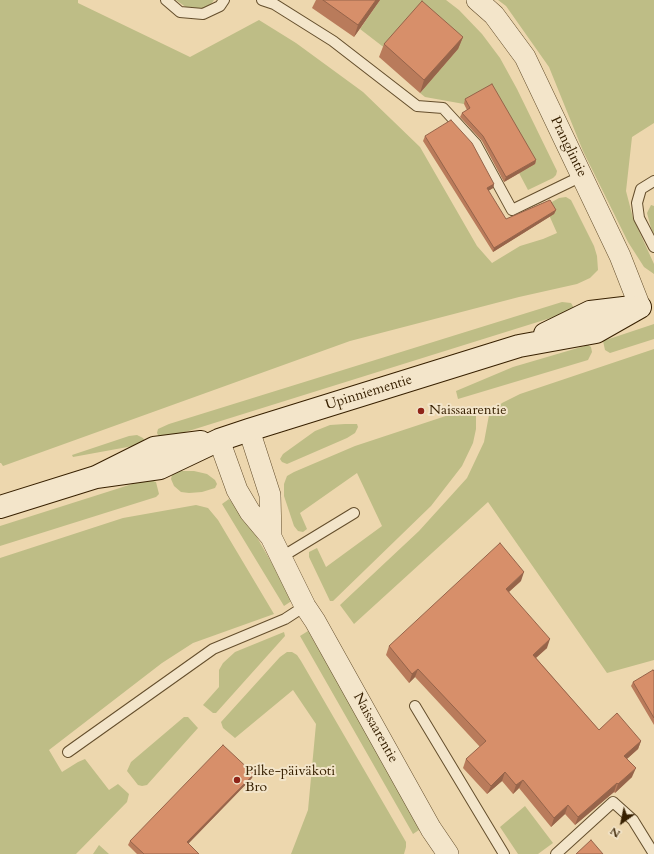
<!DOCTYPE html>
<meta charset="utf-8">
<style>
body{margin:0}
#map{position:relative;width:654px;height:854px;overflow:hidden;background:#edd7ae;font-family:Cardo,serif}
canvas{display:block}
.north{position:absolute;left:602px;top:802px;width:40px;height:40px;-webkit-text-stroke:3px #f3e5ca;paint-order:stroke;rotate:213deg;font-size:11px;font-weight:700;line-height:16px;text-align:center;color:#372000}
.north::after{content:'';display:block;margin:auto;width:14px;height:18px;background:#372000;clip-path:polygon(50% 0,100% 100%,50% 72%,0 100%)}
</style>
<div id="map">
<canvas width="654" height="854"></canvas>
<div class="north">N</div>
</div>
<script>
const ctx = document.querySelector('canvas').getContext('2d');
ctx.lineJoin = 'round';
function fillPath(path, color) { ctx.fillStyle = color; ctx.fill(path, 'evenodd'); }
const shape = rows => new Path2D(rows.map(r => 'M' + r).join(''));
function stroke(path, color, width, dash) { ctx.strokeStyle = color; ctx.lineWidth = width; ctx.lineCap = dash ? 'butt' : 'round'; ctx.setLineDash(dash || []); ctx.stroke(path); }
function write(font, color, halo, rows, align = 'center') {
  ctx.font = font + ' Cardo,serif'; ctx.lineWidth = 4; ctx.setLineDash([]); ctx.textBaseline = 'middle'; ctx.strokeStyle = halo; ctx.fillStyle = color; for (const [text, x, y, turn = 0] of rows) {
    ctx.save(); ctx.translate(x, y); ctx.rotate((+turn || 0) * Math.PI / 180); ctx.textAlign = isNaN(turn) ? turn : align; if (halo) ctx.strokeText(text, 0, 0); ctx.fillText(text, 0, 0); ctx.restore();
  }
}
fillPath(shape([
 [0,0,78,0,78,3,190,57,259,20,296,43,363,92,420,147,477,246,492,263,520,246,543,239,557,233,545,206,559,198,566,197,571,200,594,246,597,256,598,270,590,278,577,284,519,297,350,341,3,466,1,463,0,463],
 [176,0,214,0,209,7,201,10,187,8],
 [380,0,446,0,459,10,482,34,500,58,517,89,557,171,556,175,553,178,528,190,519,173,535,164,491,88,464,104,425,97,420,93,458,49,386,49,360,29],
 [498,0,654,0,654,123,632,137,626,191,633,218,654,264,654,274,644,267,628,242,583,151,549,67,506,6],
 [651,205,654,206,654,234,651,228,647,213],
 [562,302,571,303,574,308,573,311,163,439,159,437,157,433,158,429,169,424],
 [654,324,654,339,610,353,605,350,603,341],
 [588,345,591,347,592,352,588,360,458,399,456,391,513,367],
 [654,349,654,660,607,673,488,502,354,624,340,605,419,531,467,478,484,442,489,415,502,403,520,394],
 [470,408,476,414,476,429,473,443,462,466,431,506,333,601,330,601,309,557,309,552,317,548,326,567,382,526,357,473,300,513,307,529,303,532,298,531,294,526,284,496,284,484,287,476,294,472,355,446],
 [345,424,357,424,358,427,355,433,347,438,287,464,282,462,280,459,283,454,315,431,330,425],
 [137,435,143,438,145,441,144,444,73,457,72,455,129,436],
 [177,471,194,471,207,474,215,480,217,484,215,488,202,492,189,493,181,492,174,486,171,479,172,475],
 [148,479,156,482,159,494,156,497,0,546,0,526],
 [229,499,251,527,293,600,284,606,222,504],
 [196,505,208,508,218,520,274,614,193,643,162,663,49,750,62,772,78,762,85,759,109,790,118,784,129,794,127,802,76,854,0,854,0,558,123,518],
 [308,631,422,828,413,834,300,636],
 [284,632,285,636,216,713,213,713,203,705,219,687,219,670,223,663,235,652],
 [287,652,292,652,297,655,301,661,406,842,406,847,404,854,291,854,308,810,316,724,293,690,235,738,223,728,221,722,280,657],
 [184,717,188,717,198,728,147,785,142,786,138,785,127,771,131,762],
 [525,806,553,843,538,854,518,854,500,827],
 [99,845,109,854,93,854]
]), '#bebd86');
const service = shape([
 [166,0,180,12,203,14,220,6,224,0],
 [262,0,274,4,333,41,417,106,443,108,476,144,512,210,582,176],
 [654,181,641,189,637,203,639,218,654,247],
 [280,558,354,513],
 [415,706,504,854],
 [68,752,213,649,285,619,305,606],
 [556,854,613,802,633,820,654,854]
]);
const minor = shape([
 [477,0,494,15,525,57,620,256,640,307],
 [249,430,270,495,271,537],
 [219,440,237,490,250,512,271,537,305,606,315,621,431,829,448,854]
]);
const secondary = shape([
 [545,334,590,312,632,307],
 [96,477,160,468,219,440,249,430,519,346,596,332,640,307],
 [0,507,96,477,154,448,201,442]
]);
stroke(service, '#644e2c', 12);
stroke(minor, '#644e2c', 22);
stroke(secondary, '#372000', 24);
stroke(service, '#f3e5ca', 10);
stroke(minor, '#f3e5ca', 21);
stroke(secondary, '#f3e5ca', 22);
fillPath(shape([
 [316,0,380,0,354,37,312,8],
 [463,37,458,49,420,93,379,57,384,44],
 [465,99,536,160,535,164,504,182,482,141,460,117,462,113,467,110,464,104],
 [425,136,494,184,493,188,488,191,506,219,556,210,554,214,493,252,423,141],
 [521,581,509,592,547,648,536,658,599,730,641,741,638,749,627,759,632,777,615,793,614,792,575,825,565,814,551,827,519,788,513,794,502,781,487,794,463,768,466,759,480,747,415,677,409,683,386,655,389,646],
 [654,671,654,725,631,686,633,682],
 [252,778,188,844,199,854,137,854,128,845,130,841]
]), '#b97b5b');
fillPath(shape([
 [376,0,380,0,354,37,358,25],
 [463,37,458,49,420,93,424,80],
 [536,160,535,164,504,182,506,177],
 [494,184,493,188,485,193,487,188],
 [556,210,554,214,493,252,494,248],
 [524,572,521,581,503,597,506,589],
 [550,639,547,648,530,663,533,655],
 [418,669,415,677,409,683,412,674],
 [641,741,638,749,621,764,624,756],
 [636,768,632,777,615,793,618,784],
 [505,772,502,781,487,794,491,786],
 [254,774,252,778,185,847,187,842],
 [523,780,519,788,513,794,516,785],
 [617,783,614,792,575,825,578,817],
 [568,805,565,814,551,827,554,818]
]), '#96644a');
const building = shape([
 [323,0,376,0,358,25,323,0],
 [422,1,463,37,424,80,384,44,422,1],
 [492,84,536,160,506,177,483,136,462,113,470,108,465,99,492,84],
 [451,120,472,143,494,184,487,188,506,219,550,200,556,210,494,248,425,136,451,120],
 [500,543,524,572,506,589,550,639,533,655,599,730,617,713,641,741,624,756,636,768,618,784,617,783,578,817,568,805,554,818,523,780,516,785,505,772,491,786,466,759,486,741,418,669,412,674,389,646,500,543],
 [653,670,654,671,654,718,633,682,653,670],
 [223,745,254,774,187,842,199,854,144,854,130,841,223,745],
 [591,840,603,854,576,854,591,840]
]);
fillPath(building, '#d78f6a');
stroke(building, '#96644a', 1);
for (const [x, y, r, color] of [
 [421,411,4,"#8f2418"],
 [237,780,4,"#8f2418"]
]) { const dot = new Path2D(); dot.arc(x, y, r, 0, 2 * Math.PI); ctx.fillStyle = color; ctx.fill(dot); stroke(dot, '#f3e5ca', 1.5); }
write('14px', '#372000', '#f3e5ca', [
 ["Pranglintie",568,147,64],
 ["Upinniementie",369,393,-17],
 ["Naissaarentie",375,728,61]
]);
write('14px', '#372000', '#f3e5ca', [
 ["Naissaarentie",429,411],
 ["Pilke-päiväkoti",245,772],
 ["Bro",245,788]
], 'left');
</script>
